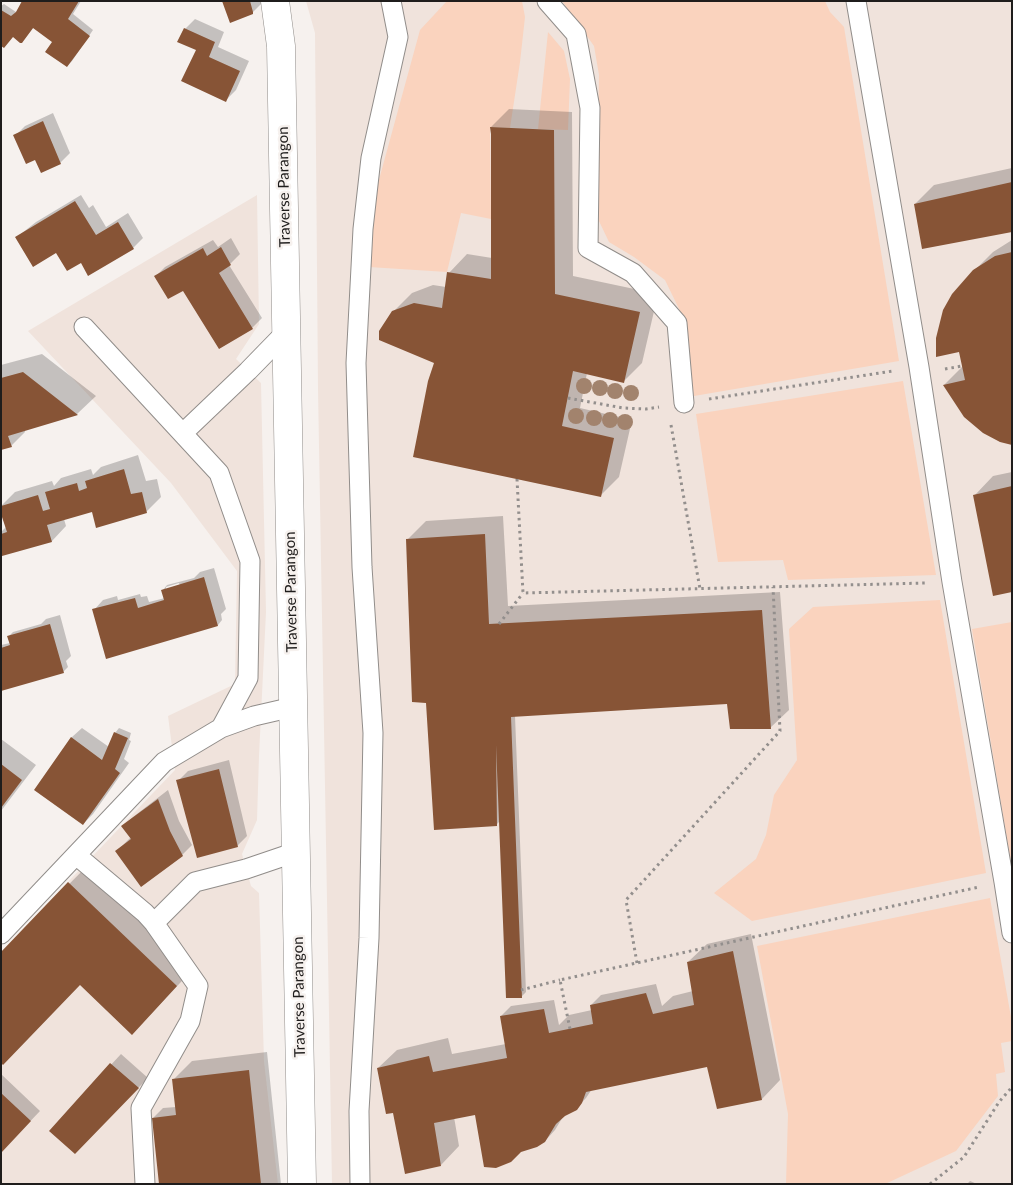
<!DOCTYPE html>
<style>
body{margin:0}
#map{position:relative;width:1013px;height:1185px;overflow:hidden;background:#f6f1ee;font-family:Lato,sans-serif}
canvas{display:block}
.frame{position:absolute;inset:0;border:2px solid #1f1d1c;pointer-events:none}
</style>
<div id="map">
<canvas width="1013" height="1185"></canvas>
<div class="frame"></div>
</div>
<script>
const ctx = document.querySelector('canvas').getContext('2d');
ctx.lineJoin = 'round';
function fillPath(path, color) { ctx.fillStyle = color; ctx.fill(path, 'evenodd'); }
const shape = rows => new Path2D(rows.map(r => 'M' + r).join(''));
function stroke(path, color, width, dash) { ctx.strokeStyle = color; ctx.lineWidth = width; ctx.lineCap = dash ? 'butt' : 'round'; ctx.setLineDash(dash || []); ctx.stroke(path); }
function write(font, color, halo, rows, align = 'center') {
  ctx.font = font + ' Lato,sans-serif'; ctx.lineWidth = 5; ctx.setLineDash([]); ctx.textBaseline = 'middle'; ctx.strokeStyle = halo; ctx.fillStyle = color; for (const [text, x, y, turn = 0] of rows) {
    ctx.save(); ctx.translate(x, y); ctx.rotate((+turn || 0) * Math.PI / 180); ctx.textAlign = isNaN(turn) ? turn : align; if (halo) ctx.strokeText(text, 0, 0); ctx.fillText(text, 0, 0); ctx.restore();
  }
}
fillPath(shape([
 [306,1,1012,1,1012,1184,332,1184,318,389,315,33],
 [257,195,259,324,236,359,261,383,266,612,259,756,257,820,242,854,251,886,259,893,264,1061,278,1184,1,1184,1,952,175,770,168,716,235,684,237,571,171,483,28,331]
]), '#f0e3dc');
fillPath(shape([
 [447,1,522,1,525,17,520,62,510,128,490,127,491,219,461,213,447,272,369,267,374,198,420,30],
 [562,1,825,1,830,12,844,27,899,361,694,396,682,315,665,280,634,257,609,242,598,219,597,186,599,75,594,46],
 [548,32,564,51,570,79,568,130,538,129],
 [903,381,936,575,788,580,783,560,718,562,696,414],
 [940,600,986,873,752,921,714,893,756,859,766,835,774,795,797,760,789,629,813,607],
 [1012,622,1012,869,972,629],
 [990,898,1012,1023,1012,1041,1001,1043,1005,1072,996,1074,998,1096,956,1151,885,1184,786,1184,788,1114,757,946]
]), '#fad3be');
fillPath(shape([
 [24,1,81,1,73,14,93,30,72,61,67,66,54,42,34,27,22,42,13,36,1,44,1,6,4,4,16,12],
 [223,1,263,1,262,3,252,13],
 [195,19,224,32,218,47,249,61,236,90,226,100,185,29],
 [509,109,572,112,573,276,658,294,642,363,623,382,587,373,580,408,632,420,619,477,600,496,436,362,393,312,412,293,433,285,446,287,449,273,467,254,492,258,491,127],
 [53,113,70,153,60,163,36,158,15,136,25,126],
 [1012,168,1012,230,915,204,934,185],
 [81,195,89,208,93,205,106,227,128,213,143,238,133,248,81,262,57,251,17,237,36,222],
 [231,238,240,254,229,265,262,318,252,328,220,348,183,289,155,277,165,267,213,240,218,247],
 [1012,240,1012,444,944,385,963,366,974,271,993,252],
 [42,354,96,396,77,414,25,430,25,432,11,446,1,449,1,365],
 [138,455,146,481,157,479,161,497,146,512,93,510,64,519,66,526,52,541,3,555,1,548,1,532,6,527,1,506,15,492,52,481,54,486,61,478,91,469,93,475,101,467],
 [1012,472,1012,591,975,495,993,476],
 [503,516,508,606,780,592,789,710,770,728,728,703,515,716,526,992,521,997,500,821,496,825,427,702,408,539,426,521],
 [214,568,226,609,221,614,222,620,218,625,94,610,103,600,117,596,118,600,140,594,141,597,147,596,149,602,165,598,163,590,167,585,194,578,200,572],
 [179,583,180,586,166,590,166,587],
 [60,615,71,656,66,661,68,667,63,672,1,689,1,645,10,643,9,636,13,632,41,624,46,619],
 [82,728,109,747,115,733,119,728,131,733,129,740,131,741,124,759,129,763,93,814,83,824,36,789,72,737],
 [1,739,36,765,1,811],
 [229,760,247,836,237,846,178,781,188,771],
 [168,790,179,821,192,845,182,855,117,851,131,837,123,826,133,817],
 [88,865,195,967,150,1015,80,984,1,953],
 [751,934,780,1080,762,1099,708,1066,592,1089,586,1098,576,1109,564,1115,555,1130,545,1141,479,1112,454,1117,459,1146,441,1165,394,1111,378,1068,397,1050,448,1038,452,1054,506,1044,501,1016,511,1006,554,1000,559,1025,569,1015,592,1010,591,1005,601,995,656,984,662,1006,673,996,693,991,688,962,707,944],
 [267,1052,281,1184,160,1184,153,1118,163,1108,176,1107,173,1080,192,1061],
 [121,1054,148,1078,75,1152,50,1131],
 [1,1074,40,1111,1,1152],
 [970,1181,977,1184,967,1184]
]), '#0003');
fillPath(shape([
 [22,1,79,1,68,19,90,36,67,67,45,52,52,42,33,28,22,43,20,43,13,37,4,48,1,46,1,10,11,16,16,12],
 [222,1,250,1,253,12,253,14,230,23],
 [184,28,215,42,209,57,240,71,226,102,181,81,196,50,177,42],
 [43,121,61,164,41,173,35,160,26,164,13,135],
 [490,127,554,130,555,294,640,312,624,383,573,371,562,426,614,438,601,497,413,457,428,381,434,363,379,340,379,331,392,311,414,303,442,308,447,272,491,279,491,134],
 [1012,182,1012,232,922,249,914,204],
 [75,201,96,235,118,222,134,249,88,276,81,263,67,271,56,253,33,267,15,237],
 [221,247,231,265,219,273,253,329,219,349,183,291,168,299,154,276,203,248,207,256],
 [1012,252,1012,445,1000,442,983,433,964,417,943,385,965,380,959,352,936,357,936,338,943,310,952,294,973,270,995,256],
 [23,372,78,415,8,436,12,447,1,450,1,378],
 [124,469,131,494,142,492,147,513,96,528,92,512,47,525,52,542,2,556,1,553,1,534,7,532,1,514,1,506,38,495,43,511,50,509,45,492,77,483,79,491,87,488,85,481],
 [1012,486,1012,592,993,596,973,495],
 [485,534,489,624,762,610,771,729,730,729,727,704,511,717,522,998,506,998,496,745,497,826,434,830,426,703,412,702,406,539],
 [204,577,218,626,106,659,92,609,135,598,138,608,164,600,161,590],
 [50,624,64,673,1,691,1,648,10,645,7,636],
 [114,732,128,738,115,769,120,773,83,825,34,790,71,737,102,760],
 [1,764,22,780,1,808],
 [219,769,238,847,197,858,176,780],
 [158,799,170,831,183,856,141,887,115,851,131,839,121,826],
 [68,882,177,986,132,1035,80,985,3,1065,1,1063,1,952],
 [733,951,762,1100,717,1109,707,1067,586,1092,582,1103,577,1110,565,1116,556,1124,545,1142,537,1147,521,1152,511,1162,496,1168,484,1167,475,1115,434,1123,441,1166,405,1174,393,1113,386,1114,377,1068,429,1056,433,1072,507,1058,500,1016,544,1009,549,1033,593,1024,590,1005,646,993,653,1014,694,1005,687,962],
 [110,1063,139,1088,75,1154,49,1131],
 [249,1070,261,1184,159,1184,152,1118,176,1115,172,1079],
 [1,1093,31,1121,1,1153]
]), '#875436');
const lane = shape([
 [547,1,576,34,590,108,588,248,633,273,677,323,684,403],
 [856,1,919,367,952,582,1004,882,1012,933],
 [84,327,219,473,250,561,248,678,221,728],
 [183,433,248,371,287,331],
 [76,855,145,913,154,923,198,986,190,1021,141,1108,145,1184],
 [154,923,195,882,246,869,296,852],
 [1,934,164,762,221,728,254,716,293,707],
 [360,1184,359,1111,369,938,373,733,362,567,356,363,363,229,371,158,398,37,391,1]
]);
const street = shape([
 [275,1,281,46,302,1184]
]);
stroke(lane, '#918d8a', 21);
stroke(street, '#918d8a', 29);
stroke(shape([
 [945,369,962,366],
 [568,398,623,408,646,409,659,407],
 [709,399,893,371],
 [671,425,700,589],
 [517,479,523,593,926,583],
 [499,624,523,593],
 [637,963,626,900,780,731,773,587],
 [521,990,560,980],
 [570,1029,560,980,979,887],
 [930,1184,964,1157,999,1102,1012,1087]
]), '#938f8d', 3, [2.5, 4]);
stroke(lane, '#fff', 19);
stroke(street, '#fff', 28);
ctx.fillStyle = '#a2836d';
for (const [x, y] of [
 [584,386],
 [600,388],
 [615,391],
 [631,393],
 [576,416],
 [594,418],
 [610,420],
 [625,422]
]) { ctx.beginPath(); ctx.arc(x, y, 8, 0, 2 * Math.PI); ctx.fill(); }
write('15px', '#1f1d1c', '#f6f1ee', [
 ["Traverse Parangon",284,187,-91],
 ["Traverse Parangon",291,592,-91],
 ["Traverse Parangon",299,997,-91]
]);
</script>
